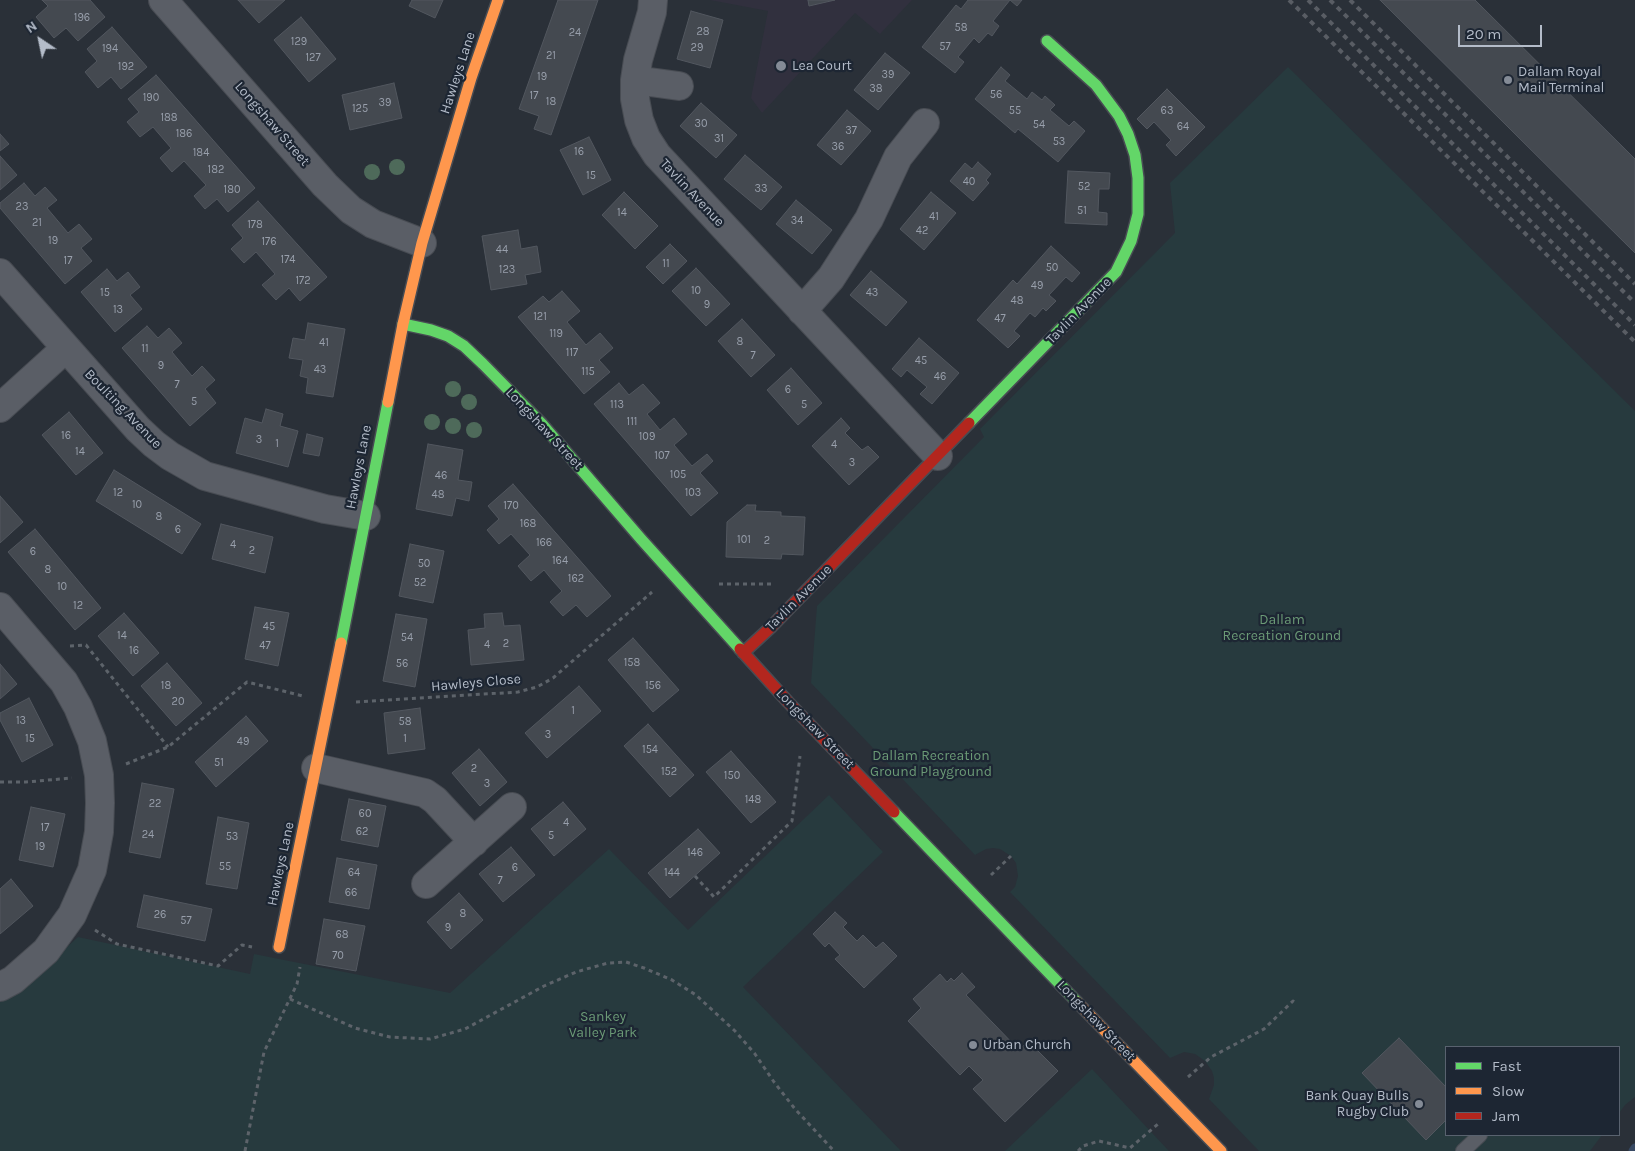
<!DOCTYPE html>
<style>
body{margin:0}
#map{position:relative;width:1635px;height:1151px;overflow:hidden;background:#2a3038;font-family:Karla,sans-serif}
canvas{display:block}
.legend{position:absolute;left:1445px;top:1046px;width:175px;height:90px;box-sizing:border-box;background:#1d2633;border:1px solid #59626f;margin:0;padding:6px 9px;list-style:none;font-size:15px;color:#b4bcc9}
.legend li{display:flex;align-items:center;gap:10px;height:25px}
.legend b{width:25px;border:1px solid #59626f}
.north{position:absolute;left:15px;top:15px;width:50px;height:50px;-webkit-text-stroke:4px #1d2633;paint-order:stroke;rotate:326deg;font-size:14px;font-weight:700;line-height:20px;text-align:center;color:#b4bcc9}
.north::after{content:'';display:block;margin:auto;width:18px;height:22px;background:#b4bcc9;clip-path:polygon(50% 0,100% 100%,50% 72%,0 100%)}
.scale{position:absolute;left:1458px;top:25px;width:84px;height:22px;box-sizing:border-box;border:2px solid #b4bcc9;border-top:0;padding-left:6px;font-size:15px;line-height:18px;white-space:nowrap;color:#b4bcc9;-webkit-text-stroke:4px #1d2633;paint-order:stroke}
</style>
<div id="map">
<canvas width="1635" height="1151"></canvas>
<ul class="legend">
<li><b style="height:6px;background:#63d668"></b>Fast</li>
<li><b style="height:6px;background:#ff974d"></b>Slow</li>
<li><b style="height:6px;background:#b3261e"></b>Jam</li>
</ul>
<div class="north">N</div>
<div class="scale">20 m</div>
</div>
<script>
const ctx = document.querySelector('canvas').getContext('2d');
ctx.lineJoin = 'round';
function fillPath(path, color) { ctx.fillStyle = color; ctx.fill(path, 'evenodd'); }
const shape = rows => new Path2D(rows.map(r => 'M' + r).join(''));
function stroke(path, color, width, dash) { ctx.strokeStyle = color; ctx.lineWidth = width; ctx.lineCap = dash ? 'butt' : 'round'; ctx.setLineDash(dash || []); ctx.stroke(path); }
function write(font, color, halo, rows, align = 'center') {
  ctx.font = font + ' Karla,sans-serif'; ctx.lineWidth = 4.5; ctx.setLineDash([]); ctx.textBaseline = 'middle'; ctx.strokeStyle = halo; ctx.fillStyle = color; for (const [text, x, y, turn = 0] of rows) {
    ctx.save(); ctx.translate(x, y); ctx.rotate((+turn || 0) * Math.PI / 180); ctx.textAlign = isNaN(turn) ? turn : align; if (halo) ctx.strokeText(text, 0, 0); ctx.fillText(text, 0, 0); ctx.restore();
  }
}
fillPath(shape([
 [710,0,912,0,880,34,855,13,762,113,751,98,768,11]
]), '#31303e');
fillPath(shape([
 [1288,67,1635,411,1635,1097,1625,1105,1619,1113,1619,1047,1446,1047,1446,1135,1602,1135,1590,1151,1259,1151,1209,1099,1214,1085,1214,1078,1212,1071,1205,1061,1195,1054,1184,1052,1170,1058,1010,892,1015,887,1018,876,1016,863,1011,856,1000,849,993,848,986,849,975,855,811,683,817,606,984,437,980,429,1175,233,1170,183],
 [829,795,883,852,743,987,901,1151,0,1151,0,1002,33,978,78,937,250,974,254,954,450,993,609,849,688,930],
 [1092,1069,1169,1151,1005,1151]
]), '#273a3e');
stroke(shape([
 [1633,1151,1635,1148]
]), '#384963', 9);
const building = shape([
 [42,0,90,0,105,17,78,41,66,28,54,38,36,17,48,6,42,0],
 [238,0,285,0,259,23,238,0],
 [412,0,443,0,435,18,409,6,412,0],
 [558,0,598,0,551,135,534,129,539,116,519,109,558,0],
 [808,0,835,0,809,6,808,0],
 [968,0,1022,0,1017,6,1010,0,993,21,999,26,992,36,988,33,979,43,974,38,958,57,964,62,955,73,922,47,956,5,961,9,968,0],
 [1380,0,1475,0,1635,159,1635,253,1380,0],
 [691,11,723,20,710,68,677,59,691,11],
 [301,17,336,59,309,82,274,40,301,17],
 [112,27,147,67,121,89,111,77,98,88,85,72,97,61,87,49,112,27],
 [885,53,910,73,878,110,854,90,885,53],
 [1001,67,1010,75,1005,81,1027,99,1032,92,1042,100,1045,96,1055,105,1050,110,1069,126,1074,121,1085,131,1058,162,1018,129,1015,133,975,99,1001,67],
 [156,75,255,188,228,212,217,199,205,209,199,202,194,196,206,185,184,161,172,172,160,158,171,148,153,127,140,137,127,122,139,112,128,99,156,75],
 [394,83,402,118,350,130,342,95,394,83],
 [1167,89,1205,127,1176,156,1166,145,1171,140,1154,122,1147,129,1137,119,1167,89],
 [701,103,737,135,716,158,680,126,701,103],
 [847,110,871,131,841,165,817,145,847,110],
 [0,134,9,144,0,151,0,134],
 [589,137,611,180,583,195,560,150,589,137],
 [745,155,782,187,761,210,724,179,745,155],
 [0,156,17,175,0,190,0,156],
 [978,162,991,174,986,180,989,183,973,201,950,181,965,163,972,169,978,162],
 [1068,171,1110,173,1109,189,1099,189,1098,212,1107,213,1107,225,1065,223,1068,171],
 [24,183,35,196,45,187,57,200,47,208,68,233,79,224,92,239,81,248,92,261,65,284,0,208,0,203,24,183],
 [624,192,658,226,635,249,602,215,624,192],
 [931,192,956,213,924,250,900,229,931,192],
 [796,200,832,230,812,254,776,224,796,200],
 [258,201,327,277,300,301,289,288,276,300,262,285,275,274,256,252,244,263,231,249,243,238,232,225,258,201],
 [518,230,521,249,537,246,541,272,525,275,527,284,491,290,482,236,518,230],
 [670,244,687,261,663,284,646,267,670,244],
 [1051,246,1080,273,1072,282,1066,277,1049,295,1056,301,1046,311,1043,308,1035,317,1030,313,1014,331,1020,336,1008,348,977,320,1013,280,1017,284,1051,246],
 [696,268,730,304,706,326,672,291,696,268],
 [107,269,117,281,128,272,140,287,130,295,142,309,115,332,81,292,107,269],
 [871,271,907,302,886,326,850,295,871,271],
 [562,291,580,311,567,322,586,345,600,333,613,348,599,360,610,372,584,394,518,317,543,296,549,302,562,291],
 [742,319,775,355,751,377,718,341,742,319],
 [308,323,345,329,333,397,306,393,308,378,300,376,303,360,289,358,293,338,305,340,308,323],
 [147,326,158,338,169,328,182,343,172,352,192,376,202,366,215,380,205,389,216,403,190,426,122,348,147,326],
 [919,338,959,373,932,404,920,394,927,387,907,370,901,377,892,369,919,338],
 [791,368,822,403,798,425,767,390,791,368],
 [619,383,629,395,643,384,660,403,647,414,660,430,674,418,687,434,674,445,692,466,707,454,713,461,700,473,718,493,691,516,594,404,619,383],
 [266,409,283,414,280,426,298,431,288,467,236,453,245,418,262,423,266,409],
 [69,412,103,453,76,475,42,435,69,412],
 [841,418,850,428,845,433,862,450,868,446,879,457,849,485,812,446,841,418],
 [307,434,323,438,319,456,303,453,307,434],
 [428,444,463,450,458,480,472,482,469,501,456,498,452,516,416,509,428,444],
 [114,470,201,524,182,554,96,501,114,470],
 [513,484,611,596,587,617,576,605,563,616,550,602,562,591,553,581,544,570,531,581,518,566,530,555,511,534,499,544,487,530,499,519,488,506,513,484],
 [0,496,23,522,0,543,0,496],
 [747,505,756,505,755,511,781,512,781,516,805,517,803,555,782,554,781,559,726,557,727,522,747,505],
 [221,524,273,537,265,573,212,559,221,524],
 [35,529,101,608,75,630,8,552,35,529],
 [410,544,444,551,433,603,399,596,410,544],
 [255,607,289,613,278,666,245,659,255,607],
 [124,613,159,653,133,676,98,636,124,613],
 [502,613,504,626,520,625,524,660,471,665,468,630,485,628,484,614,502,613],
 [396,614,427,619,415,687,383,681,396,614],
 [633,638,679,690,653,712,608,660,633,638],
 [167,663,202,703,176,726,141,686,167,663],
 [0,664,17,684,0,699,0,664],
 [579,686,601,711,547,758,525,733,579,686],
 [29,698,53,745,22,762,0,720,0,713,29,698],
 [420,708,425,749,388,754,384,713,420,708],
 [246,716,268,741,216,787,195,762,246,716],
 [648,724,694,775,670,797,624,746,648,724],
 [479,749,507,782,480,806,452,773,479,749],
 [731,751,776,802,751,823,706,772,731,751],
 [142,783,174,789,160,858,129,852,142,783],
 [349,799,386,806,378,847,341,840,349,799],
 [563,802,586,829,554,856,531,829,563,802],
 [31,807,65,814,53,867,19,860,31,807],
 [218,817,249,823,237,889,206,884,218,817],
 [698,829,720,853,670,898,648,873,698,829],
 [511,847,535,875,503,902,479,874,511,847],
 [337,858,377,865,369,909,329,902,337,858],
 [11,879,33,906,0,934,0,889,11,879],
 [459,893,483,920,451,949,427,922,459,893],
 [144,895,212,909,205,941,137,927,144,895],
 [835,912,847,923,843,927,857,941,863,935,876,948,883,942,897,956,864,988,835,959,840,955,829,943,825,947,813,934,835,912],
 [324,919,365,926,356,971,316,964,324,919],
 [962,973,975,987,966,995,1019,1050,1028,1041,1058,1071,1005,1122,973,1089,983,1080,969,1066,960,1075,908,1021,921,1008,913,999,940,974,947,982,951,978,954,981,962,973],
 [1399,1038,1446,1087,1446,1120,1426,1140,1362,1073,1399,1038]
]);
fillPath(building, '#444950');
stroke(building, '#52575f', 1);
const lane = shape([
 [1463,1151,1480,1135]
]);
const street = shape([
 [163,0,325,185,351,210,373,224,422,243],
 [653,0,652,12,638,60,635,80,679,86],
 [635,80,635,99,639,120,646,138,657,155,938,456],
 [0,273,138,429,154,444,170,456,205,476,325,509,366,516],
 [802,311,831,278,869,219,898,157,925,123],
 [0,408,66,348],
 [0,607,64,682,78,707,92,741,99,775,100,803,99,832,92,870,72,915,46,951,13,980,0,987],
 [316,768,425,793,435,800,474,842],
 [426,884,512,807]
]);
const fast = shape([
 [403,324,431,330,448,336,464,346,483,364,542,424,641,539,740,649],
 [969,423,1116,272,1131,241,1138,214,1138,178,1135,155,1128,134,1119,116,1096,85,1047,41],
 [341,643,388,402],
 [894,812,1077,1002]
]);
const slow = shape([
 [388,402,403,324,422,243,471,78,498,0],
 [279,947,341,643],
 [1077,1002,1221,1151]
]);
const jam = shape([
 [740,649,788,702,894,812],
 [743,653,771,627,969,423]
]);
stroke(lane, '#484c53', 16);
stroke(street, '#484c53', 30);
stroke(fast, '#484c53', 14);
stroke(slow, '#484c53', 14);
stroke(jam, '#484c53', 14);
stroke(shape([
 [719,584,772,584],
 [70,646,86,645,168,747],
 [356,702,518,692,537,687,553,678,652,592],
 [126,764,168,747,247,682,303,696],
 [0,782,26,782,72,778],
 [991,875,1011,856],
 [695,876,714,897,792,821,800,756],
 [95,930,117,944,218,966,242,945,252,947],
 [290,999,355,1028,390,1037,430,1039,465,1029,544,986,576,972,608,963,626,962,644,968,672,980,696,995,735,1031,755,1054,774,1082,795,1109,834,1151],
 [1188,1077,1211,1057,1264,1029,1293,1001,1296,1003],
 [245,1151,264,1052,297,984,300,967],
 [1078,1151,1083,1146,1099,1141,1130,1148,1158,1124]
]), '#5d636a', 3, [4, 4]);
stroke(lane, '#5a5e66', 14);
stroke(street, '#5a5e66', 28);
stroke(fast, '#63d668', 11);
stroke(slow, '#ff974d', 11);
stroke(jam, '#b3261e', 11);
stroke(shape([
 [1289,0,1635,342],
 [1308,0,1635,325],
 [1330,0,1635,303],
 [1350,0,1635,284]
]), '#595d64', 4, [5, 5]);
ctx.fillStyle = '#4e6a5a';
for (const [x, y] of [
 [397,167],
 [372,172],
 [453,389],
 [469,402],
 [432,422],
 [453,426],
 [474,430]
]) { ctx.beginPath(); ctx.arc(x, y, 8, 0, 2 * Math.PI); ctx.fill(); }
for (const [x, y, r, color] of [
 [781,66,6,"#848b96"],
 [1508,80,5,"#848b96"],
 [973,1045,5,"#848b96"],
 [1419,1104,5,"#848b96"]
]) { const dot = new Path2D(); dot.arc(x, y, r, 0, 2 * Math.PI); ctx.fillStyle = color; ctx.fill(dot); stroke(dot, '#1d2633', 2); }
write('11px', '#989fab', null, [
 ["196",82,18],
 ["58",961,28],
 ["28",703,32],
 ["24",575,33],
 ["129",299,42],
 ["57",945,47],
 ["29",697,48],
 ["194",110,49],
 ["21",551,56],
 ["127",313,58],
 ["192",126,67],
 ["39",888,75],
 ["19",542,77],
 ["38",876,89],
 ["56",996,95],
 ["17",534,96],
 ["190",151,98],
 ["18",551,102],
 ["39",385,103],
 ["125",360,109],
 ["55",1015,111],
 ["63",1167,111],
 ["188",169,118],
 ["30",701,124],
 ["54",1039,125],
 ["64",1183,127],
 ["37",851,131],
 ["186",184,134],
 ["31",719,139],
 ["53",1059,142],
 ["36",838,147],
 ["16",579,152],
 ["184",201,153],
 ["182",216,170],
 ["15",591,176],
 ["40",969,182],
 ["52",1084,187],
 ["33",761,189],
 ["180",232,190],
 ["23",22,207],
 ["51",1082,211],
 ["14",622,213],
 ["41",934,217],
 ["34",797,221],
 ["21",37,223],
 ["178",255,225],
 ["42",922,231],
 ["19",53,241],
 ["176",269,242],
 ["44",502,250],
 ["174",288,260],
 ["17",68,261],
 ["11",666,264],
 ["50",1052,268],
 ["123",507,270],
 ["172",303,281],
 ["49",1037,286],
 ["10",696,291],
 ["15",105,293],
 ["43",872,293],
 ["48",1017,301],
 ["9",707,305],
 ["13",118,310],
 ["121",540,317],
 ["47",1000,319],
 ["119",556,334],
 ["8",740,342],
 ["41",324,343],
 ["11",145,349],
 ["117",572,353],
 ["7",753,356],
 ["45",921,361],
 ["9",161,366],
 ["43",320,370],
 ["115",588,372],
 ["46",940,377],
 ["7",177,385],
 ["6",788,390],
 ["5",194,402],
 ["113",617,405],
 ["5",804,405],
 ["111",632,422],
 ["16",66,436],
 ["109",647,437],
 ["3",259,440],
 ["1",277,444],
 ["4",834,445],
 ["14",80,452],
 ["107",662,456],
 ["3",852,463],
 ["105",678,475],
 ["46",441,476],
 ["12",118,493],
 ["103",693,493],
 ["48",438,495],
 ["10",137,505],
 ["170",511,506],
 ["8",159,517],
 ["168",528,524],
 ["6",178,530],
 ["101",744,540],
 ["2",767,541],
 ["166",544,543],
 ["4",233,545],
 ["2",252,551],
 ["6",33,552],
 ["164",560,561],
 ["50",424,564],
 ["8",48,570],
 ["162",576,579],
 ["52",420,583],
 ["10",62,587],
 ["12",78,606],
 ["45",269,627],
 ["14",122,636],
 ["54",407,638],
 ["2",506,644],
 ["4",487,645],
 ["47",265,646],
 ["16",134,651],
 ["158",632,663],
 ["56",402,664],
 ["18",166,686],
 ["156",653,686],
 ["20",178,702],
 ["1",573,711],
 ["13",21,721],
 ["58",405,722],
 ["3",548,735],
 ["15",30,739],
 ["1",405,739],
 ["49",243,742],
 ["154",650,750],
 ["51",219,763],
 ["2",474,769],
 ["152",669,772],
 ["150",732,776],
 ["3",487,784],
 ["148",753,800],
 ["22",155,804],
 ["60",365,814],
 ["4",566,823],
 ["17",45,828],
 ["62",362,832],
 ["24",148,835],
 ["5",551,836],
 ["53",232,837],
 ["19",40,847],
 ["146",695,853],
 ["55",225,867],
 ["6",515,868],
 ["64",354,873],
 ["144",672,873],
 ["7",500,881],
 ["66",351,893],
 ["8",463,914],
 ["26",160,915],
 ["57",186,921],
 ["9",448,928],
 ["68",342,935],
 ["70",338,956]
]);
write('14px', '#b4bcc9', '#1d2633', [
 ["Lea Court",792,66],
 ["Dallam Royal",1518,72],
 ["Mail Terminal",1518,88],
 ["Urban Church",983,1045],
 ["Bank Quay Bulls",1409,1096,"right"],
 ["Rugby Club",1409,1112,"right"]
], 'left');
write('14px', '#b4bcc9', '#1d2633', [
 ["Hawleys Lane",458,73,-72],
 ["Longshaw Street",272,124,49],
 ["Tavlin Avenue",692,193,47],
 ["Tavlin Avenue",1079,311,-46],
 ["Boulting Avenue",123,409,46],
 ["Longshaw Street",544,429,47],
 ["Hawleys Lane",359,467,-79],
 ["Tavlin Avenue",799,598,-45],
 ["Hawleys Close",476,683,-5],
 ["Longshaw Street",815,729,46],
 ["Hawleys Lane",281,864,-78],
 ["Longshaw Street",1096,1021,46]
]);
write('14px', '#6b9a76', '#1d2633', [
 ["Dallam",1282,620],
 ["Recreation Ground",1282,636],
 ["Dallam Recreation",931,756],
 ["Ground Playground",931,772],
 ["Sankey",603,1017],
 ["Valley Park",603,1033]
]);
</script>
